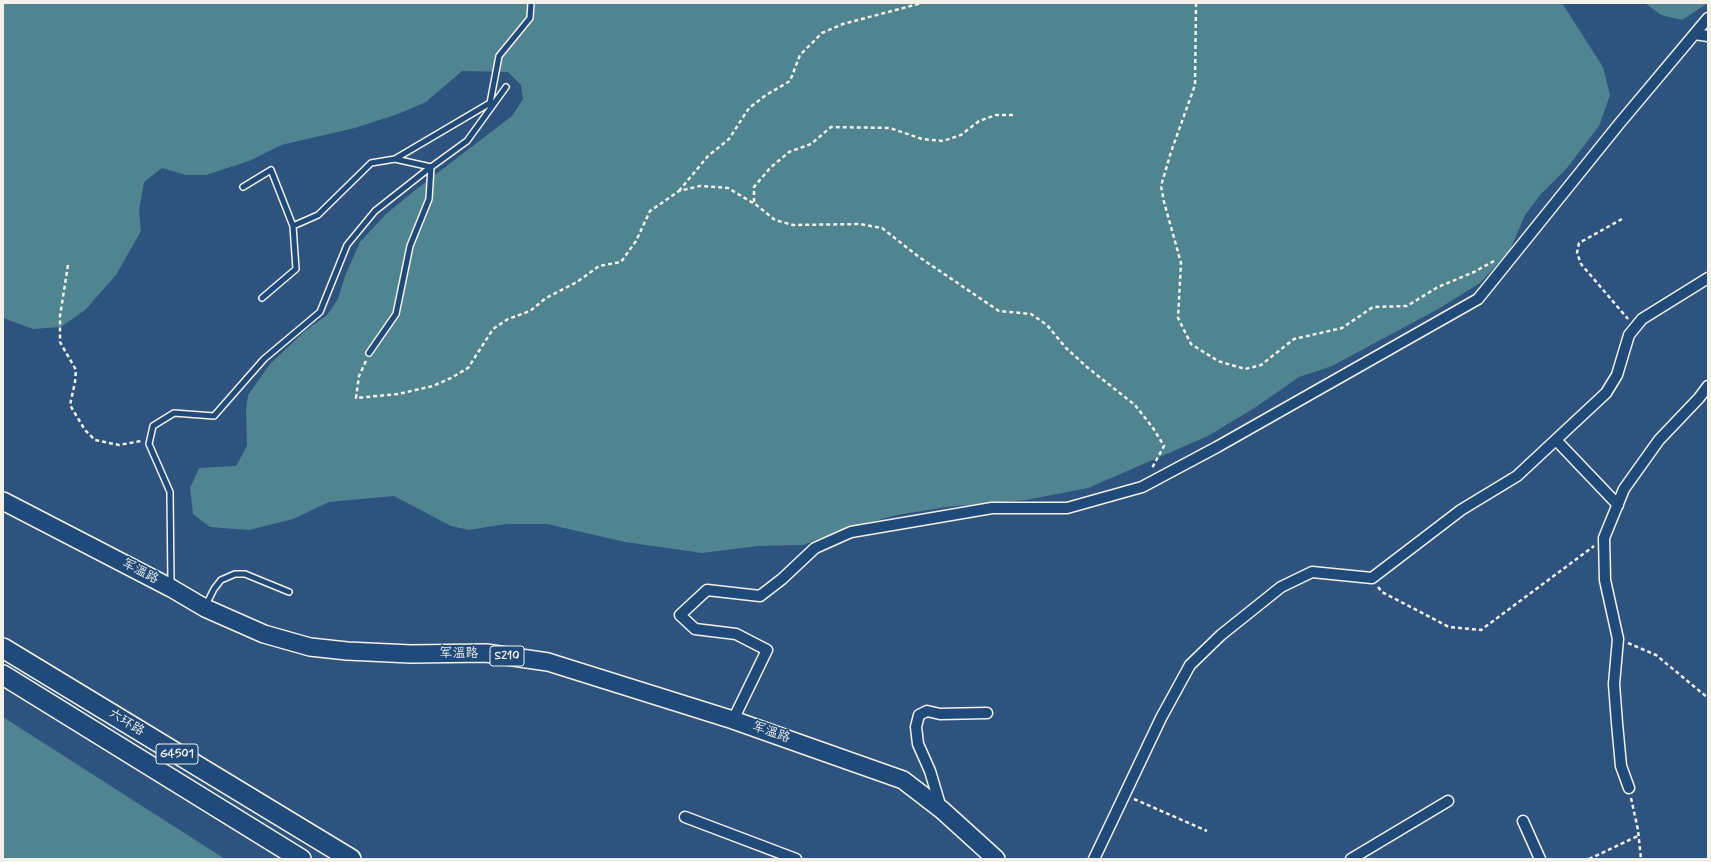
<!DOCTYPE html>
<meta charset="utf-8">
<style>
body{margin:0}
#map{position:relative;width:1711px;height:862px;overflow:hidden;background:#2e537e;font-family:Mynerve,sans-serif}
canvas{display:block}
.frame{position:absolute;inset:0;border:4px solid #f4f1e8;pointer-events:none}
</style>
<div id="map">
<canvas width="1711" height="862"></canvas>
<div class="frame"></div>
</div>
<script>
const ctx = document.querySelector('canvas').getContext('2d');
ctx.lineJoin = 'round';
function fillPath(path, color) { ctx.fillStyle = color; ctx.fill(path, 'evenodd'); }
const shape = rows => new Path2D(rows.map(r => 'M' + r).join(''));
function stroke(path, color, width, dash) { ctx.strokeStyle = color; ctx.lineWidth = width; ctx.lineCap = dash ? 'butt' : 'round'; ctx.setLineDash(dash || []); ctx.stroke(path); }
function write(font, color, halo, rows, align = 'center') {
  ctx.font = font + ' Mynerve,"LXGW WenKai TC",sans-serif'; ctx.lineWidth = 3.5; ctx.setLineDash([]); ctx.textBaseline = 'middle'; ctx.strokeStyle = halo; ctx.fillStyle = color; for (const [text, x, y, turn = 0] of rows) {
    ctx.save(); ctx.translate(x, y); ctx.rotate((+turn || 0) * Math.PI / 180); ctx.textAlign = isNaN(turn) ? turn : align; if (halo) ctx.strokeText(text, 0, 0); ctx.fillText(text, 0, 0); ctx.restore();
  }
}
fillPath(shape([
 [3,3,1562,3,1603,67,1610,95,1599,126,1567,168,1540,195,1525,215,1510,250,1480,283,1440,308,1332,366,1299,377,1256,407,1208,436,1088,488,1026,500,946,507,897,515,842,530,803,545,758,546,702,553,625,542,547,524,506,524,469,530,451,526,394,496,329,502,293,519,249,530,210,527,193,514,190,488,199,468,236,466,247,446,246,410,248,395,270,364,305,331,327,315,338,299,345,276,360,242,386,214,414,191,512,116,523,99,521,85,508,72,462,71,426,102,398,114,355,128,281,145,249,161,206,175,186,175,162,168,144,182,139,211,141,231,116,275,85,310,61,327,33,329,3,318],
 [1645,3,1708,3,1682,20,1661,15],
 [3,717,225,859,3,859]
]), '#508491');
const lane = shape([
 [243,187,271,170,293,226],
 [262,298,296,269,293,226,318,215,371,163,395,159,490,103,499,56,530,18,531,3],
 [369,353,396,314,410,246,429,199,431,167,395,159],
 [171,584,170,492,149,444,153,426,174,413,214,416,264,359,320,312,347,245,375,211,427,170,467,141,506,87],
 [206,605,214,589,221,580,235,574,245,574,289,592]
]);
const street = shape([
 [1695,34,1708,36],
 [1556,440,1618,505],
 [733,720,767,650,736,634,695,629,680,615,707,590,760,596,782,579,815,548,851,532,992,508,1067,508,1142,487,1217,447,1478,299,1619,124,1708,18],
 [1629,788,1621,766,1617,723,1614,684,1618,639,1605,580,1604,538,1624,489,1659,440,1699,398,1708,386],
 [941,808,930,771,918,744,916,727,919,715,927,711,940,714,987,713],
 [685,817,796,859],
 [1523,821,1540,859],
 [1094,859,1161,718,1190,665,1221,635,1281,587,1312,572,1372,578,1461,510,1517,476,1606,393,1617,375,1629,335,1642,319,1708,278],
 [1351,859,1448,801]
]);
const primary = shape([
 [3,501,171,588,205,608,264,634,310,647,347,651,411,654,486,653,548,662,733,720,903,780,942,810,996,859]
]);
const highway = shape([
 [3,648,351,859],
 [3,675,301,859]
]);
stroke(lane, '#f4f1e8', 8);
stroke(street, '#f4f1e8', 13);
stroke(primary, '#f4f1e8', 20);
stroke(highway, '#f4f1e8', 22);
stroke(shape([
 [1196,3,1195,85,1171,152,1161,186,1164,202,1181,263,1178,318,1191,344,1218,361,1245,369,1261,365,1294,339,1342,328,1373,307,1407,306,1438,287,1474,272,1494,261],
 [1013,115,996,115,979,121,961,135,943,141,922,139,890,128,831,127,811,144,789,152,770,168,754,187,754,203,775,220,793,225,860,224,882,228,919,257,999,311,1031,314,1047,325,1066,348,1088,368,1135,405,1153,428,1164,446,1152,468],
 [679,191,708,156,729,139,749,108,766,95,790,81,800,55,822,33,843,24,922,3],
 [1622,219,1579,243,1577,253,1581,264,1628,319],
 [68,265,60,316,60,342,76,370,75,382,70,405,85,430,95,440,119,445,141,441],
 [366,361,359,376,356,398,398,394,433,386,451,378,468,368,493,329,508,319,530,311,546,298,577,282,599,266,621,262,636,241,650,211,679,191,700,186,728,188,753,203],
 [1378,587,1382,592,1449,627,1481,630,1594,546],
 [1628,643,1656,655,1708,698],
 [1631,798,1638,830,1641,859],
 [1134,799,1207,831],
 [1589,859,1638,836]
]), '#f4f1e8', 2.5, [4, 3]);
stroke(lane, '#1f4a7a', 5);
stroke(street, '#1f4a7a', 10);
stroke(primary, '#1f4a7a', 17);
stroke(highway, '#1f4a7a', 19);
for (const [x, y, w] of [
 [507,656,34],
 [177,754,42]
]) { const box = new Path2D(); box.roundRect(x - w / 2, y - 10, w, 20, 3); ctx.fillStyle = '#1f4a7a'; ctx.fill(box); stroke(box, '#f4f1e8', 1); }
write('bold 12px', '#f4f1e8', null, [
 ["S210",507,656],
 ["G4501",177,754]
]);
write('13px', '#f4f1e8', '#1f4a7a', [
 ["军温路",140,572,27],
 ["军温路",459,654],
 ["六环路",126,723,31],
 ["军温路",771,733,19]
]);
</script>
